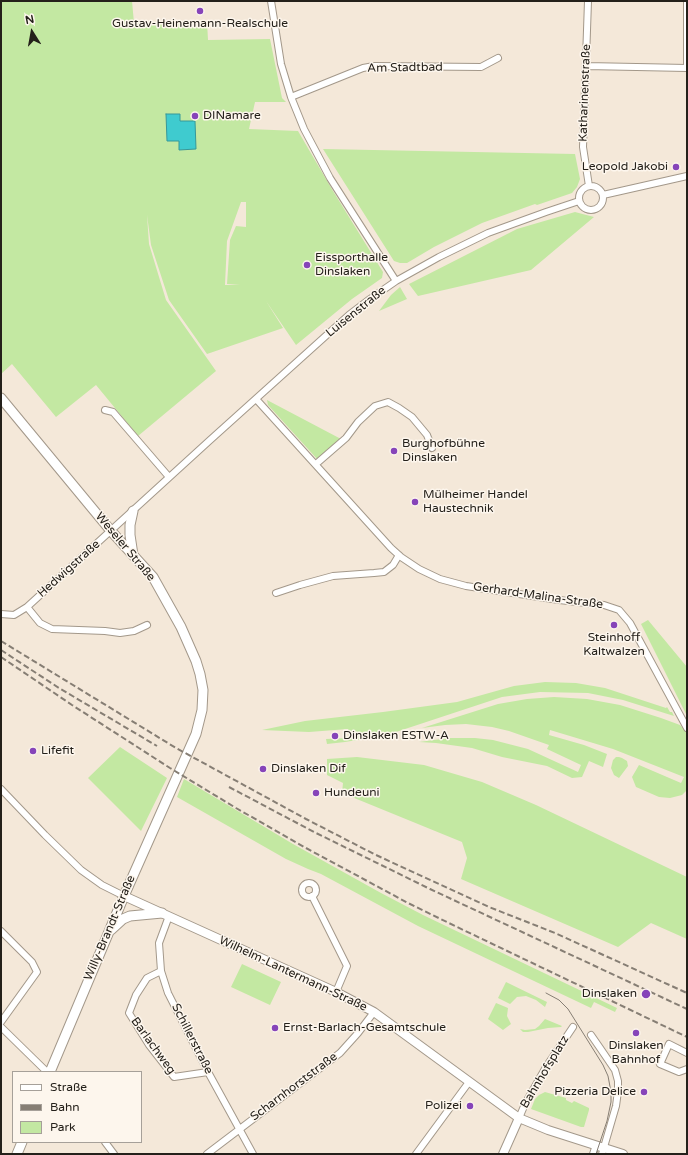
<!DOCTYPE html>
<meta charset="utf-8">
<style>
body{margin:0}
#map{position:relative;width:688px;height:1155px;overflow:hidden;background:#f4e8d9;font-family:"Varela Round",sans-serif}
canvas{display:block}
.frame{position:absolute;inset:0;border:2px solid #24201a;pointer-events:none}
.legend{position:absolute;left:12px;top:1071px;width:130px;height:72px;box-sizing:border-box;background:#fdf6ed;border:1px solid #a6a099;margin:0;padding:5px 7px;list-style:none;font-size:12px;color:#24201a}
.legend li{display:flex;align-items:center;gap:8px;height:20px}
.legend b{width:20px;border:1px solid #a6a099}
.north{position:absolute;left:12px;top:12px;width:40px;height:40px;-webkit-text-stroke:3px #fdf6ed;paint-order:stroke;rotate:349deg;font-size:11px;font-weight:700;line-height:16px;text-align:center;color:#24201a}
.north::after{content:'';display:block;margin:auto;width:14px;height:18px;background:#24201a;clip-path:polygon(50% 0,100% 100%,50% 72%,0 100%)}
</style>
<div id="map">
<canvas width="688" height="1155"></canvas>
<div class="frame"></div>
<ul class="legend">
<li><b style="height:5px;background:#fff"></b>Straße</li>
<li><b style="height:5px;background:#867e74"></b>Bahn</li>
<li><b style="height:11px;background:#c3e8a2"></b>Park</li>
</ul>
<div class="north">N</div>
</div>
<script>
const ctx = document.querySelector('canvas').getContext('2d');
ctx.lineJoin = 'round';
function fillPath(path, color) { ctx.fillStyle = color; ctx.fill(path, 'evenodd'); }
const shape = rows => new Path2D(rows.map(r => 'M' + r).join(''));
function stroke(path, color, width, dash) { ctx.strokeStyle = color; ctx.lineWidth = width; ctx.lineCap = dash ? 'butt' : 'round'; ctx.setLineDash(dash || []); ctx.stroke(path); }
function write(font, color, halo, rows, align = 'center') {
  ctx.font = font + ' "Varela Round",sans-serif'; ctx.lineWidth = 3; ctx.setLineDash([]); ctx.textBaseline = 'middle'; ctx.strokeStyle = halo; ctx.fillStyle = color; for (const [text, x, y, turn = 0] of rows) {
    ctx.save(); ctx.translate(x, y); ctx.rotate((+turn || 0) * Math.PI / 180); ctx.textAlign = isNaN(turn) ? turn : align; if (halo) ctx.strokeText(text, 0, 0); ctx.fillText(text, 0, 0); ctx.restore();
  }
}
fillPath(shape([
 [1,1,132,1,134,23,207,22,208,40,270,39,282,98,286,102,255,102,249,129,298,131,333,191,383,272,382,278,352,299,296,345,266,301,283,328,207,354,169,300,151,245,147,215,149,244,166,300,216,371,138,436,96,385,56,417,12,364,1,374],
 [241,202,246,202,246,227,236,226,230,240,227,284,240,285,225,285,227,241],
 [323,149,575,154,580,179,577,187,572,193,537,205,535,204,482,223,434,247,407,263,400,263,394,261],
 [575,212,594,217,531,270,418,296,409,284,517,229],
 [400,287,407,299,379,311,391,295],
 [267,400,341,439,318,460,268,405],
 [648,620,687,667,687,716,641,624],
 [545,682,576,683,605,688,666,708,667,707,670,712,672,712,674,716,623,700,588,693,540,692,502,697,399,731,382,736,345,742,327,744,326,739,349,738,348,729,309,732,262,730,305,721,383,712,457,702,514,686],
 [554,697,587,699,620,705,661,718,680,725,687,733,687,790,682,795,670,798,659,797,636,787,632,777,639,765,681,783,684,777,613,749,550,730,549,735,584,745,607,754,603,767,589,761,582,777,572,778,547,766,502,757,472,748,436,743,419,742,449,738,475,738,493,740,528,749,578,772,581,765,547,749,549,745,509,731,492,727,466,724,445,725,422,728,498,704,527,699],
 [120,747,167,778,141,831,88,778],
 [357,757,424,765,482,782,536,805,687,877,687,939,651,923,618,947,461,879,467,858,462,842,342,793,343,783,327,775,327,759],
 [616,757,619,757,622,758,627,761,628,766,619,778,614,775,611,768,613,760],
 [184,779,293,844,381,893,423,915,617,1008,615,1012,594,1002,591,1008,418,926,321,874,308,869,286,859,177,797],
 [242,964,281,982,270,1005,231,987],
 [506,982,547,1002,545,1007,536,1000,526,996,517,997,510,1004,498,998],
 [496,1003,508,1008,507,1016,511,1024,503,1030,488,1019],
 [545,1019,562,1026,561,1027,548,1028,528,1032,523,1032,520,1029,525,1030,535,1029,539,1026],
 [545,1092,566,1098,566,1100,572,1103,574,1101,589,1108,589,1110,584,1127,581,1127,531,1109,535,1099,539,1095]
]), '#c3e8a2');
const water = shape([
 [166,114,180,114,180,121,195,121,196,149,179,150,179,141,167,141,166,114]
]);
fillPath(water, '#3fcbcf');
stroke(water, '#379899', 1);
const street = shape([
 [271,1,281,64,291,97,304,129,330,178,396,281],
 [588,1,583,147,589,186],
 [586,66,687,68,687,1],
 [291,97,363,68,374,66,481,67,498,58],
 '579 198a12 12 0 1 1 24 0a12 12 0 1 1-24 0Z',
 [603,195,687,176],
 [256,399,391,548,401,557,419,569,440,579,466,586,559,600,604,605,619,610,630,623,687,728],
 [105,410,113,412,169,477],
 [316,464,346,438,358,422,375,406,388,402,399,408,412,417,427,435,432,448],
 [276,593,300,585,333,576,374,573,384,572,393,565,399,555],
 [27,607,40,623,52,629,105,631,120,633,134,631,147,625],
 [1,614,14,615,27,607,209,441,349,315,370,299,396,281,439,257,488,233,546,212,579,201],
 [1,789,45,835,81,870,102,885,124,896],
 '302 890a7 7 0 1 1 14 0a7 7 0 1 1-14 0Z',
 [312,896,347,966,336,992],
 [169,916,159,943,161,971,168,993,208,1072,253,1154],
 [1,931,32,962,37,972,1,1022],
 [161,971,147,978,136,995,129,1013,149,1045,174,1077,208,1072],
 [1,1027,47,1072],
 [591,1035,600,1048,615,1070,618,1081,618,1091,616,1106,602,1154],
 [687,1053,669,1044,660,1064,679,1072,687,1069],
 [519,1118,525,1104,546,1067,573,1027],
 [105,1142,114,1154],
 [207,1154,340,1053,358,1033,374,1012],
 [416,1154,469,1082],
 [593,1154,596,1145]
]);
const secondary = shape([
 [124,896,336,992,374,1012,519,1118,548,1130,623,1154],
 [503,1154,519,1118]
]);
const primary = shape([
 [1,398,111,531,153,577,181,627,196,661,200,674,203,690,202,710,196,734,124,896,50,1072],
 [133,511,130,525,130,535,133,555],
 [111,930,123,919,130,916,162,913],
 [17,1154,22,1142]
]);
stroke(street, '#a3988a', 8);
stroke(secondary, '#a3988a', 10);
stroke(primary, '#a3988a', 11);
stroke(street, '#fff', 6);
stroke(secondary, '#fff', 8);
stroke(primary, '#fff', 9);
stroke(shape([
 [546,993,559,1000,568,1009,603,1065,608,1076,611,1092,611,1102,607,1121,596,1154]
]), '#867e74', 1);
stroke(shape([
 [1,641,176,748,306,819,376,855,489,907,555,933,687,993],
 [1,650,59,688,157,746],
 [1,657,72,705,170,768,236,808,306,848,408,903,455,926,687,1037],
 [229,787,314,832,430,889,687,1009]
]), '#867e74', 2, [6, 3]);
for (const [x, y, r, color] of [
 [200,11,4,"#8644b9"],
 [195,116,4,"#8644b9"],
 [676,167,4,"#8644b9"],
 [307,265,4,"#8644b9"],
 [394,451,4,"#8644b9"],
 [415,502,4,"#8644b9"],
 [614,625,4,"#8644b9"],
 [335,736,4,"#8644b9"],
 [33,751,4,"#8644b9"],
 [263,769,4,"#8644b9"],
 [316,793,4,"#8644b9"],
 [646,994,5,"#8644b9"],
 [275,1028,4,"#8644b9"],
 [636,1033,4,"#8644b9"],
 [644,1092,4,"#8644b9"],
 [470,1106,4,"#8644b9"]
]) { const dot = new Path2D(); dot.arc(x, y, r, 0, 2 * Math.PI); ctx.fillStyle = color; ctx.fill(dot); stroke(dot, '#fdf6ed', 1.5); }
write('12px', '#24201a', '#fdf6ed', [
 ["Gustav-Heinemann-Realschule",200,24,"center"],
 ["DINamare",203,116],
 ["Leopold Jakobi",668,167,"right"],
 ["Eissporthalle",315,258],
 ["Dinslaken",315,272],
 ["Burghofbühne",402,444],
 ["Dinslaken",402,458],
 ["Mülheimer Handel",423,495],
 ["Haustechnik",423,509],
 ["Steinhoff",614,638,"center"],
 ["Kaltwalzen",614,652,"center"],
 ["Dinslaken ESTW-A",343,736],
 ["Lifefit",41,751],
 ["Dinslaken Dif",271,769],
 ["Hundeuni",324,793],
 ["Dinslaken",637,994,"right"],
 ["Ernst-Barlach-Gesamtschule",283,1028],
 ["Dinslaken",636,1046,"center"],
 ["Bahnhof",636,1060,"center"],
 ["Pizzeria Delice",636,1092,"right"],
 ["Polizei",462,1106,"right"]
], 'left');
write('12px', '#24201a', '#fdf6ed', [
 ["Am Stadtbad",405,68,-1],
 ["Katharinenstraße",585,93,-88],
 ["Luisenstraße",356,312,-39],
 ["Weseler Straße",125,547,50],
 ["Hedwigstraße",69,569,-42],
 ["Gerhard-Malina-Straße",538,596,8],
 ["Willy-Brandt-Straße",110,928,-67],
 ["Wilhelm-Lantermann-Straße",293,974,25],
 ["Schillerstraße",192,1039,63],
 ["Barlachweg",153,1046,54],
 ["Bahnhofsplatz",545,1072,-59],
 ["Scharnhorststraße",294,1087,-37]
]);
</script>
